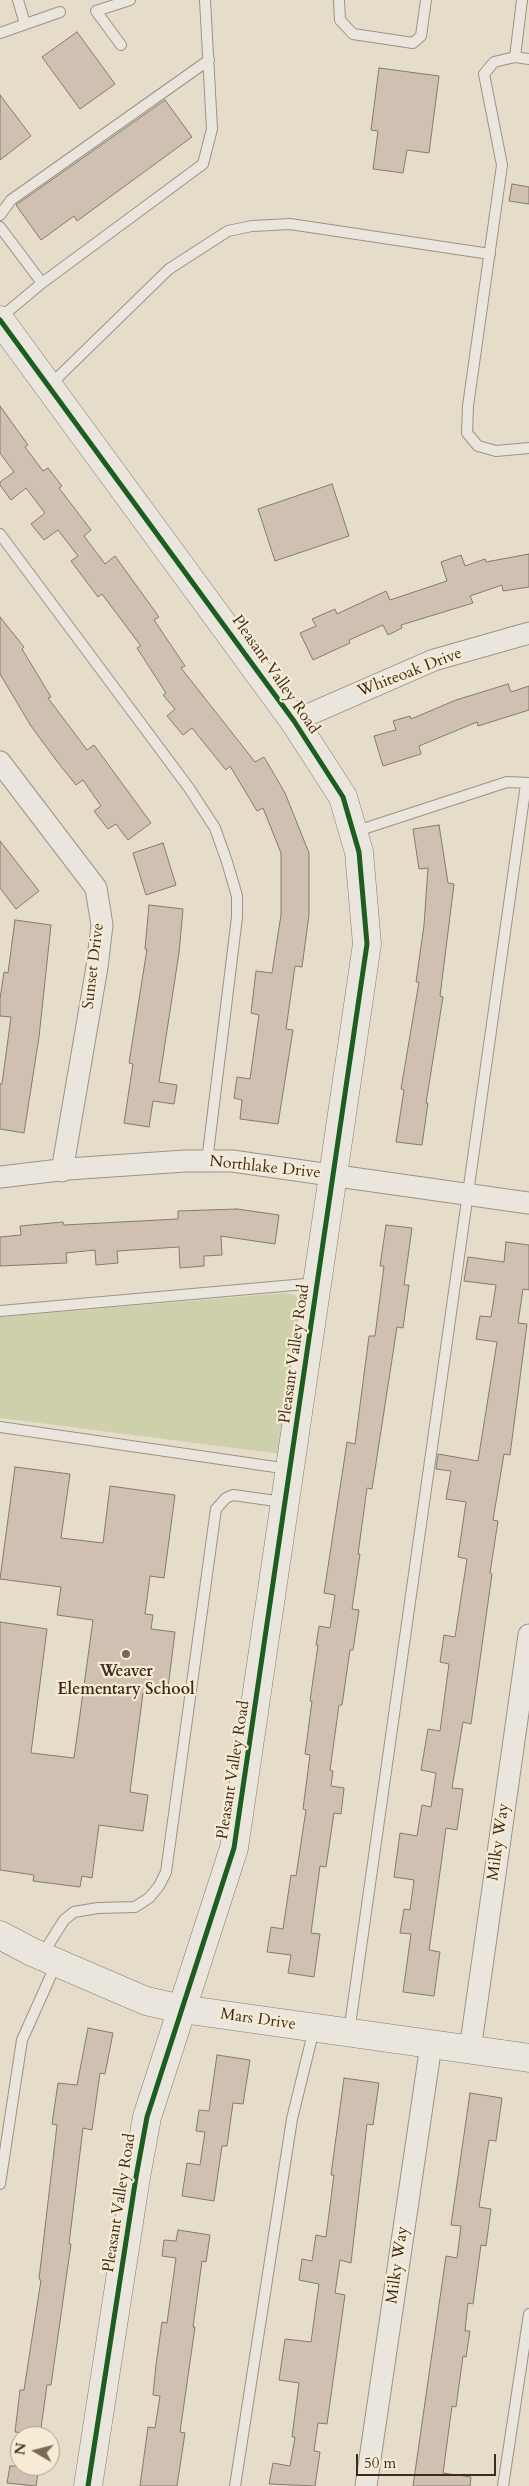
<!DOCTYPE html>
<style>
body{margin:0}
#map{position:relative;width:529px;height:2486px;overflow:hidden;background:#e5ddca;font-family:Cardo,serif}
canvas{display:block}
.north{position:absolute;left:10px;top:2426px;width:50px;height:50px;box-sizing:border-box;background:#f6ecd5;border:1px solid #ad9e89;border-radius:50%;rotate:278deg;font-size:14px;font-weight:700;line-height:20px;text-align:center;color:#3f2a16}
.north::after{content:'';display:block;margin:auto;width:18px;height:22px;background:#796955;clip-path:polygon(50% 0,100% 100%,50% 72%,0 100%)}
.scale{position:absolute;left:356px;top:2454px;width:140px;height:22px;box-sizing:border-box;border:2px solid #3f2a16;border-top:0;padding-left:6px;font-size:15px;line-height:18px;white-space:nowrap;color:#3f2a16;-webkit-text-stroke:4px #f6ecd5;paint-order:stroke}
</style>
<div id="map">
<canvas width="529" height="2486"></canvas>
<div class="north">N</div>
<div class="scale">50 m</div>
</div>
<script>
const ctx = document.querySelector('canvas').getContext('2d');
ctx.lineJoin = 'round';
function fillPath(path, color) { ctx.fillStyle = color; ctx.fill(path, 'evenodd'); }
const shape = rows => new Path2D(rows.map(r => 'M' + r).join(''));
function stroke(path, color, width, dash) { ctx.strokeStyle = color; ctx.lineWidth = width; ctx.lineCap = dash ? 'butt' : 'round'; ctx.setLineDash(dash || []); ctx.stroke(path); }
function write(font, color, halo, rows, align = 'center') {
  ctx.font = font + ' Cardo,serif'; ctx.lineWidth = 4.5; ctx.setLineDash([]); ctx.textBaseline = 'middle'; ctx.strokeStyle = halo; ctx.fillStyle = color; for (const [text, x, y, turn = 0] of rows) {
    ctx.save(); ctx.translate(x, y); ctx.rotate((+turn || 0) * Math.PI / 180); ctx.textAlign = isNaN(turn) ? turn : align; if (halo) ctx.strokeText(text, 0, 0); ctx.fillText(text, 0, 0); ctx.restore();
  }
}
fillPath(shape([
 [285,1293,295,1295,302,1303,282,1454,0,1418,0,1317]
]), '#cecfab');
const building = shape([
 [77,32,115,84,80,109,42,57,77,32],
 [379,68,439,76,429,153,407,150,403,173,373,169,378,131,371,130,379,68],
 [0,95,31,136,0,160,0,95],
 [165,100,192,137,77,221,74,216,41,240,16,205,165,100],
 [512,184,529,187,529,204,509,201,512,184],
 [0,406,28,445,25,447,43,471,48,468,62,486,59,488,91,530,84,536,105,564,115,556,159,617,154,620,185,666,181,668,255,762,264,757,285,793,309,853,309,915,302,967,295,966,286,1029,293,1030,278,1124,240,1119,242,1100,234,1098,237,1077,250,1079,259,1015,251,1013,256,971,272,973,281,915,281,853,263,808,257,811,230,766,226,770,192,728,183,735,167,716,175,709,163,695,166,693,137,648,141,646,102,594,98,597,71,561,78,556,58,530,44,540,31,524,45,513,26,488,11,500,0,485,0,482,14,472,0,453,0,406],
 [332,484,349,536,275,561,258,509,332,484],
 [529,554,529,587,503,591,502,585,470,596,473,603,401,625,402,628,388,635,383,625,349,640,350,643,313,660,300,633,316,626,312,619,335,609,337,614,386,591,390,600,447,581,441,562,461,555,465,566,485,559,486,562,529,554],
 [0,617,24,647,22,649,51,697,48,698,87,750,94,745,151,823,128,840,116,824,108,829,94,811,101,806,83,780,76,785,56,760,31,726,0,674,0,617],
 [508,684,511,692,529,686,529,710,478,726,477,722,419,746,421,754,383,766,374,736,396,730,393,721,410,716,411,719,456,700,508,684],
 [439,825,448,883,454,884,440,996,443,997,426,1103,428,1103,422,1145,396,1142,404,1090,401,1089,419,982,416,982,424,925,428,868,419,869,413,829,439,825],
 [0,841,39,891,16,909,0,888,0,841],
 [163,843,176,885,146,895,133,853,163,843],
 [149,905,183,909,179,953,159,1082,177,1085,174,1104,153,1101,149,1127,124,1123,133,1064,129,1063,147,949,145,949,149,905],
 [15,920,51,925,39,1037,24,1133,0,1129,0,1084,2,1084,11,1017,0,1016,0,999,4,972,8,973,15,920],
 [237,1209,279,1215,275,1244,221,1236,222,1255,204,1256,204,1266,180,1268,179,1247,117,1251,118,1263,96,1265,95,1250,66,1253,67,1263,0,1266,0,1237,21,1235,20,1226,63,1222,64,1225,178,1219,178,1211,237,1209],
 [386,1225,412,1228,404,1285,409,1285,403,1328,397,1327,372,1489,367,1488,358,1554,360,1554,352,1609,359,1610,353,1650,350,1650,342,1705,339,1705,330,1770,333,1771,331,1786,344,1788,341,1814,334,1813,326,1867,320,1866,311,1933,320,1934,314,1977,288,1973,291,1955,267,1952,271,1927,283,1929,291,1875,296,1876,306,1810,303,1809,310,1755,305,1754,312,1701,310,1701,318,1645,316,1645,319,1626,330,1628,335,1595,324,1593,347,1442,355,1444,369,1336,375,1336,384,1266,380,1266,386,1225],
 [506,1242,529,1245,529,1290,523,1289,518,1323,527,1324,510,1455,504,1454,493,1520,498,1521,490,1573,492,1574,471,1724,463,1722,452,1788,463,1789,457,1830,446,1828,437,1894,429,1950,440,1952,434,1996,403,1992,411,1934,400,1933,404,1909,410,1910,414,1880,394,1877,400,1833,417,1836,422,1805,431,1807,436,1773,421,1770,428,1729,440,1731,449,1664,440,1662,444,1635,455,1637,467,1559,458,1557,466,1502,446,1499,451,1471,436,1469,438,1454,478,1461,497,1342,476,1339,480,1316,491,1317,496,1285,464,1281,468,1257,504,1262,506,1242],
 [15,1467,70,1474,61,1538,103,1543,110,1486,175,1495,164,1578,150,1576,145,1614,153,1615,151,1629,175,1632,167,1696,143,1693,130,1792,148,1795,143,1831,99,1825,92,1878,82,1876,80,1887,33,1881,34,1875,0,1870,0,1622,47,1629,31,1753,74,1758,93,1620,57,1615,61,1587,0,1579,15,1467],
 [88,2028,113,2033,105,2074,100,2073,92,2130,83,2128,69,2244,71,2244,51,2385,47,2385,40,2435,15,2432,20,2390,24,2390,41,2280,39,2279,57,2125,52,2124,58,2083,77,2085,88,2028],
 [217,2055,250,2060,243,2104,233,2103,227,2146,222,2146,214,2201,182,2196,187,2163,200,2165,205,2132,196,2131,199,2110,209,2111,217,2055],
 [344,2078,379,2083,373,2125,367,2124,351,2263,340,2260,335,2293,345,2295,327,2424,318,2423,314,2451,320,2452,315,2486,269,2484,273,2463,290,2466,295,2437,292,2437,299,2383,279,2380,285,2339,311,2342,319,2284,299,2280,302,2259,312,2261,316,2235,326,2237,334,2175,331,2175,344,2078],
 [470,2093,502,2098,496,2141,489,2140,479,2207,491,2209,486,2246,481,2245,473,2304,468,2303,465,2331,470,2331,466,2357,463,2356,456,2407,452,2406,443,2473,471,2477,470,2486,413,2486,446,2256,457,2258,461,2226,451,2225,470,2093],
 [178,2230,210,2235,206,2262,202,2261,193,2327,195,2327,180,2432,185,2433,177,2486,140,2486,148,2427,155,2428,160,2396,153,2395,156,2365,162,2322,167,2323,176,2258,162,2256,164,2240,176,2241,178,2230],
 [10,2466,39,2466,36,2486,7,2483,10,2466]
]);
fillPath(building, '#cfc0b2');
stroke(building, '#837b6e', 1);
const lane = shape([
 [18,0,25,24],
 [339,0,340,20,353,34,413,43,421,36,426,0],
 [522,0,515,57,529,59],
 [0,33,60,12],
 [121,45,96,11,130,0],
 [515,57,494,62,484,74,502,165,468,406,467,433,478,446,496,451,529,448],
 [0,215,11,200,209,60],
 [0,227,42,283],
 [0,318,42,283,203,164,212,129,205,0],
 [50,385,169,269,228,231,252,226,290,224,490,254],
 [0,534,189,788,215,828,227,862,237,896,237,917,207,1161],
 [354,832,507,782,529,783],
 [0,1311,317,1283],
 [0,1427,289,1469],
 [42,1955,64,1920,74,1912,98,1908,135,1907,149,1898,159,1886,166,1872,216,1509,226,1498,233,1495,283,1502],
 [349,2032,526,784],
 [0,2184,22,2040,56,1964],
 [235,2486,292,2119,314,2029],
 [503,2486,529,2314]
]);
const street = shape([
 [294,721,434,660,529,633],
 [0,762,96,888,102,925,97,967,62,1171],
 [0,1177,68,1169,185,1161,232,1161,529,1203],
 [470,2050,529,1635],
 [366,2486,431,2045]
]);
const secondary = shape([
 [0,320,294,721,343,797,359,852,367,944,234,1848,147,2117,136,2177,88,2486],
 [0,1935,32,1952,146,2001,182,2009,529,2058]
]);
stroke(lane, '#9b9386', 12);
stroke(street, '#9b9386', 23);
stroke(secondary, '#837b6e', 29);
stroke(lane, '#eae6dd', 10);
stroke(street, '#eae6dd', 21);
stroke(secondary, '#eae6dd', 28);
stroke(shape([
 [0,320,294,721,343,797,359,852,367,944,234,1848,147,2117,136,2177,88,2486]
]), '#1b5e20', 5);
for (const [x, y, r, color] of [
 [126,1654,5,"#796955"]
]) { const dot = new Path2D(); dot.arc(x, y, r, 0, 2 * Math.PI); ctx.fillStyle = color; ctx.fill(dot); stroke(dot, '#f6ecd5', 2); }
write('16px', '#3f2a16', '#f6ecd5', [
 ["Whiteoak Drive",410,673,-21],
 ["Pleasant Valley Road",275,675,55],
 ["Sunset Drive",94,966,-83],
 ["Northlake Drive",265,1168,6],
 ["Pleasant Valley Road",295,1354,-82],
 ["Pleasant Valley Road",234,1770,-81],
 ["Milky Way",499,1842,-82],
 ["Mars Drive",258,2020,8],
 ["Pleasant Valley Road",120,2203,-81],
 ["Milky Way",398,2265,-82]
]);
write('bold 16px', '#3f2a16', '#f6ecd5', [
 ["Weaver",126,1672],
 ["Elementary School",126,1690]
]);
</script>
